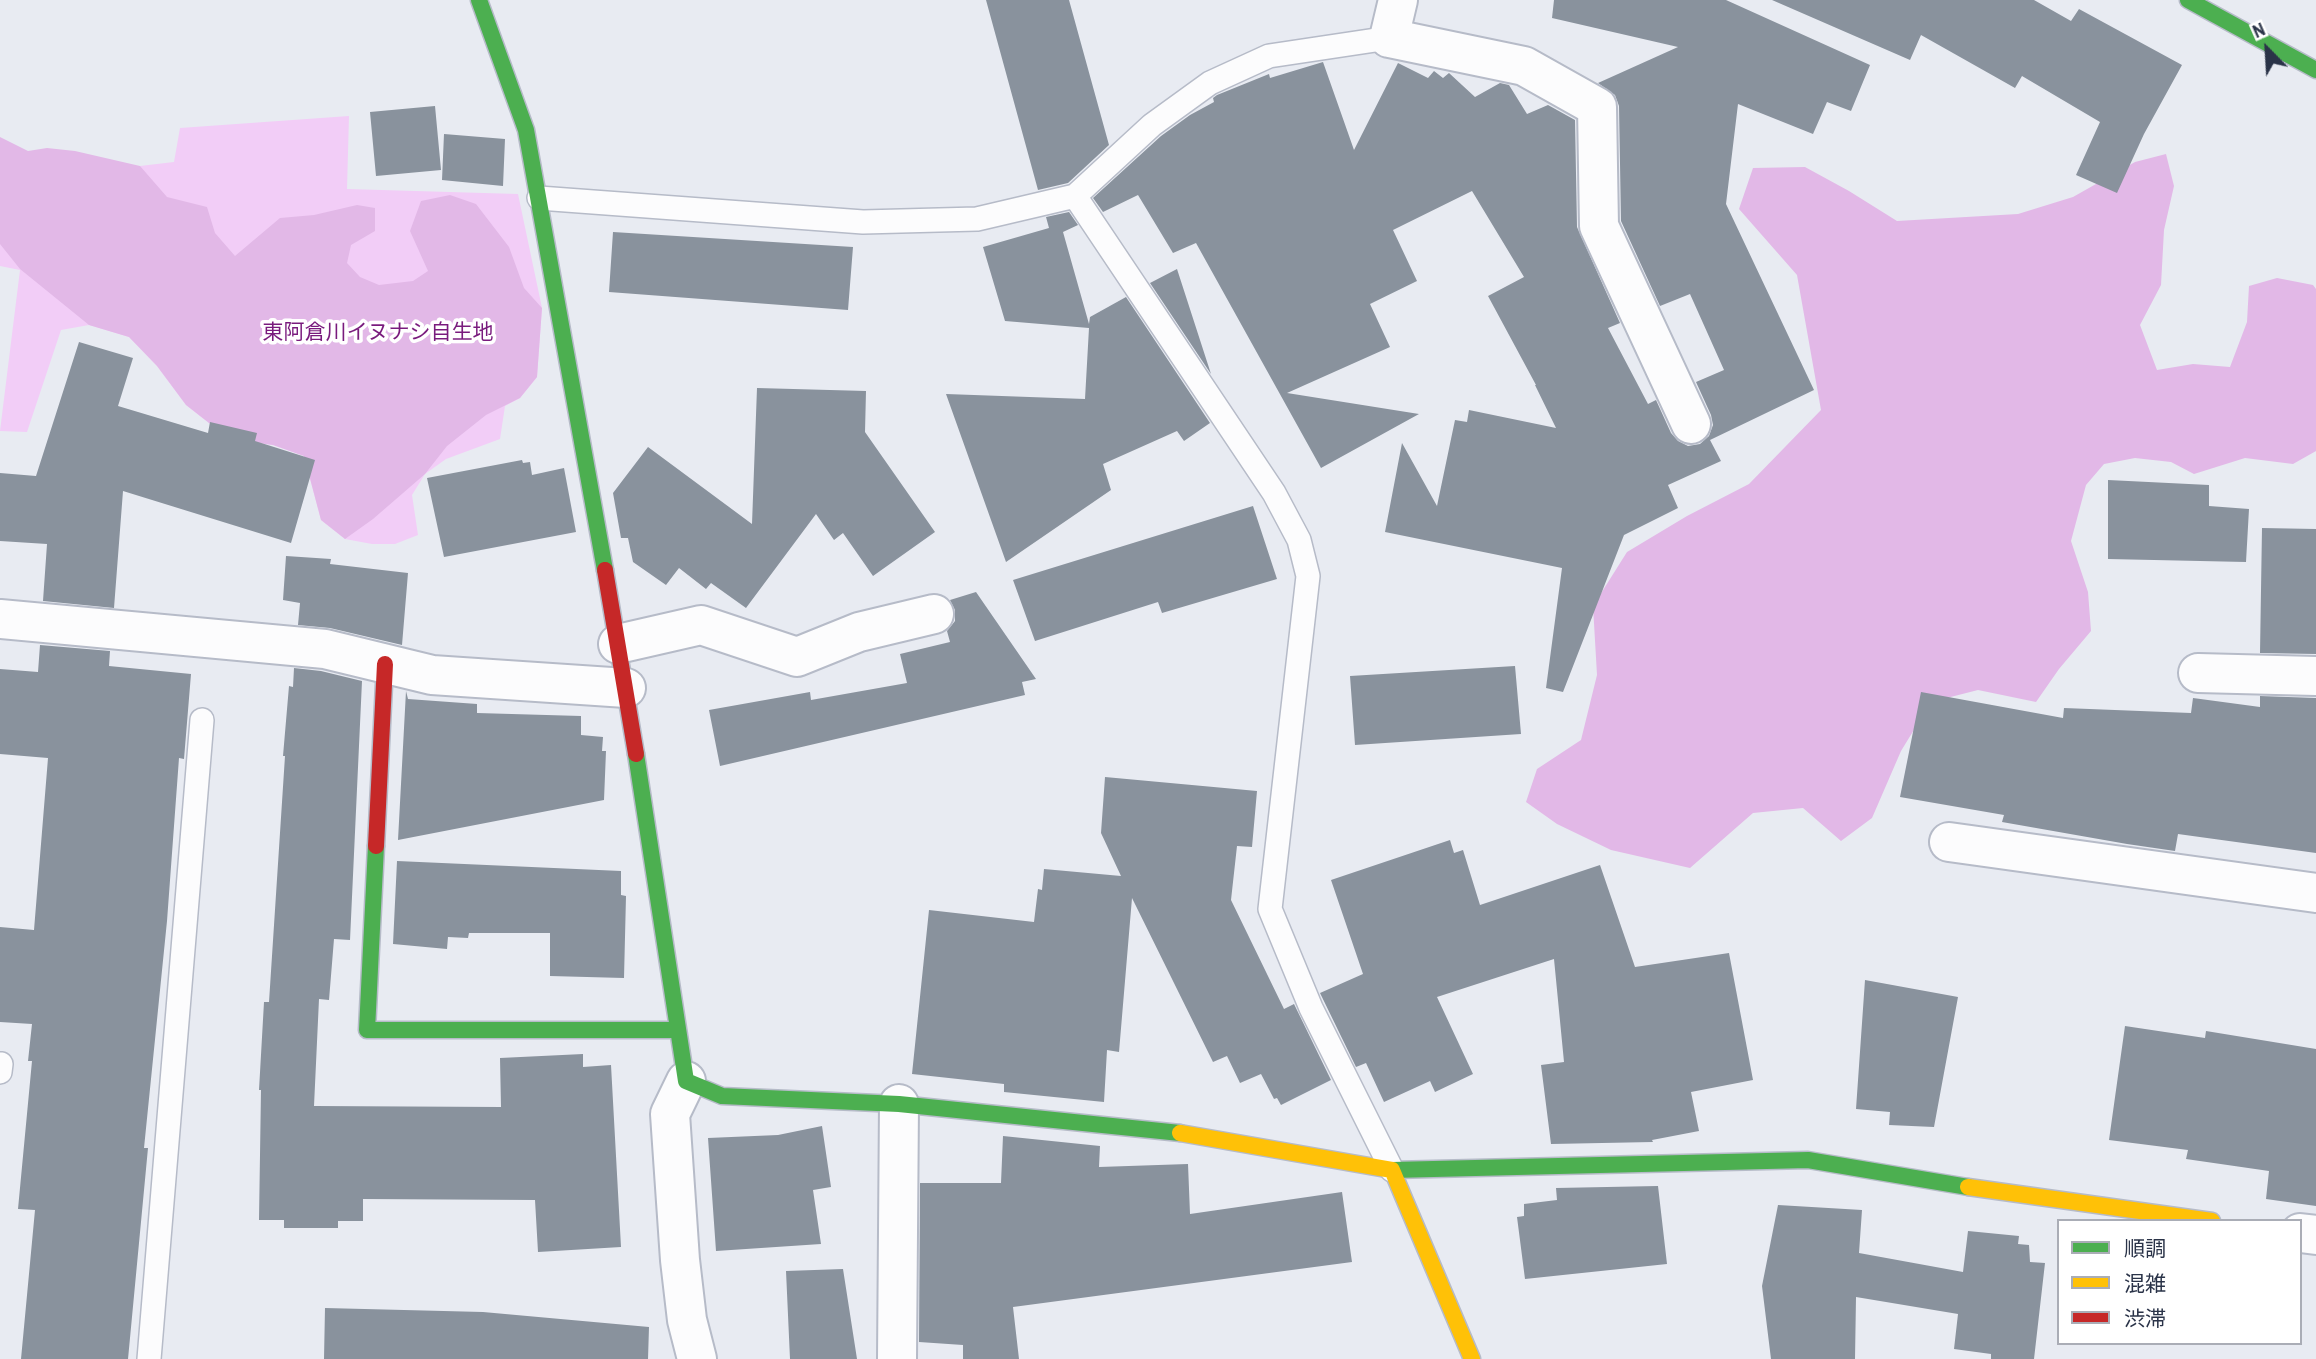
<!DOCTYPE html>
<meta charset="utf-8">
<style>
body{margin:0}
#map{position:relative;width:2316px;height:1359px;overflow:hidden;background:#e8ebf2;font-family:"Archivo Narrow","Noto Sans JP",sans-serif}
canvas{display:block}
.legend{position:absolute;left:2057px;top:1219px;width:245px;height:126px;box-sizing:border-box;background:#fff;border:2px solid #aaadb6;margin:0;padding:9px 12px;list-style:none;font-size:21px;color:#2a3348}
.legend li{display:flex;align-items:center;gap:14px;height:35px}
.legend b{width:35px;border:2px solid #aaadb6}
.north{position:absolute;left:2232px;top:14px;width:70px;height:70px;-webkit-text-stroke:5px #fff;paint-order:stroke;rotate:336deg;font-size:19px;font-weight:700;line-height:28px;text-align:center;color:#2a3348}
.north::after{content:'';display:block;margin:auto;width:24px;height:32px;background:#2a3348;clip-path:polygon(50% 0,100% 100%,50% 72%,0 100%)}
</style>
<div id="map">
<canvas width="2316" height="1359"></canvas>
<ul class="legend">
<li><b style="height:9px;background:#4caf50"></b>順調</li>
<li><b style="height:9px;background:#ffc107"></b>混雑</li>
<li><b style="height:9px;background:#c62828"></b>渋滞</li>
</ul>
<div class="north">N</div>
</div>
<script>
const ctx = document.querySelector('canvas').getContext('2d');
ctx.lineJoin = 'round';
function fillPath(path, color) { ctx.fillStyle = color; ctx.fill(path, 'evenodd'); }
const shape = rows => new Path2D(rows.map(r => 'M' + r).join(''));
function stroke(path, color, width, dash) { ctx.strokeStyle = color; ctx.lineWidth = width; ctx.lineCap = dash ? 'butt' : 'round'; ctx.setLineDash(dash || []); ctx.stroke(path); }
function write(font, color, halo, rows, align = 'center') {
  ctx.font = font + ' "Archivo Narrow","Noto Sans JP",sans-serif'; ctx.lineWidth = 7; ctx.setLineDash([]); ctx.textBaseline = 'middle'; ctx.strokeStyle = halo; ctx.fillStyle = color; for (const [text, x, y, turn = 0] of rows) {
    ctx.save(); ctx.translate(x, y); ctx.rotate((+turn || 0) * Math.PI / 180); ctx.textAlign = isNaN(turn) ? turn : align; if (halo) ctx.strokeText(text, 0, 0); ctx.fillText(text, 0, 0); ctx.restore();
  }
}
fillPath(shape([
 [349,116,347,189,518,194,542,308,537,377,520,398,505,406,500,439,446,459,425,474,412,495,418,535,395,544,372,544,345,539,321,520,304,456,273,445,244,441,209,423,186,405,157,366,129,337,89,325,61,330,27,432,0,431,20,270,0,266,0,159,140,166,174,162,180,128]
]), '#f2cdf7');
fillPath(shape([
 [0,137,28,151,47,148,75,151,140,166,167,197,207,207,215,233,235,256,280,218,314,215,357,205,375,208,375,231,351,245,347,263,360,277,379,285,413,281,428,271,410,231,421,201,450,195,476,204,509,247,524,288,542,308,537,377,520,398,486,415,447,446,425,474,373,519,345,539,321,520,304,456,273,445,244,441,209,423,186,405,157,366,129,337,89,325,20,269,0,244],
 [2166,154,2174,186,2164,230,2161,285,2140,325,2157,370,2193,364,2230,367,2247,322,2249,286,2277,278,2313,285,2316,289,2316,451,2293,464,2245,458,2194,474,2171,462,2135,458,2104,464,2086,485,2071,541,2088,592,2091,631,2059,669,2036,702,1978,690,1931,702,1901,751,1872,818,1841,841,1803,808,1753,813,1690,868,1611,850,1557,824,1526,802,1537,769,1581,740,1597,675,1593,606,1627,552,1687,516,1749,484,1821,410,1797,275,1739,209,1753,168,1805,167,1849,191,1897,221,2018,214,2073,197,2135,162]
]), '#e2b8e7');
fillPath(shape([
 [986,0,1069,0,1109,145,1068,183,1038,190],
 [1554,0,1726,0,1870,65,1851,111,1827,102,1813,134,1738,104,1726,204,1814,390,1710,440,1721,461,1668,485,1678,508,1624,535,1563,692,1546,688,1562,568,1385,532,1402,443,1437,506,1455,420,1467,422,1469,410,1556,428,1535,385,1536,385,1488,296,1524,277,1472,191,1393,230,1417,281,1370,304,1390,347,1287,393,1419,414,1321,468,1196,243,1173,253,1138,195,1103,212,1093,198,1161,136,1190,115,1214,102,1213,98,1217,95,1269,74,1270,78,1323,62,1354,150,1398,63,1428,78,1434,71,1443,78,1449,73,1475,97,1500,83,1509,85,1527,114,1548,105,1575,120,1577,227,1620,323,1608,328,1648,404,1656,400,1671,433,1678,441,1688,446,1700,444,1709,436,1713,425,1711,415,1696,382,1724,370,1690,294,1660,306,1621,221,1619,106,1615,95,1598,83,1678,47,1552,18],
 [1772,0,2034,0,2071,21,2079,9,2182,65,2144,134,2117,193,2076,175,2100,122,2022,76,2015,88,1921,35,1910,60],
 [435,106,441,170,376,176,370,112],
 [444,134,505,139,503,186,442,180],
 [1069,212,1078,225,1063,232,1089,324,1090,317,1126,297,1210,423,1184,441,1177,431,1103,464,1111,490,1006,562,946,394,1085,399,1089,328,1005,321,983,247,1049,228,1046,217],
 [613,232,853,247,848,310,609,292],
 [1177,269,1211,374,1150,283],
 [79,342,133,358,118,406,208,433,210,422,257,433,255,441,315,460,291,543,123,491,114,608,43,601,47,544,0,541,0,473,36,476],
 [757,388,866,391,865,432,935,532,873,576,843,533,834,540,816,514,746,608,711,583,706,589,679,568,666,585,633,562,628,538,621,538,613,493,648,447,752,524],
 [522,460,523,463,530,462,532,475,564,468,576,532,444,557,427,478],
 [2108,480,2209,485,2209,506,2249,509,2246,562,2108,559],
 [1253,506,1277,579,1162,613,1158,602,1035,641,1013,580],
 [2262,528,2316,529,2316,654,2260,653],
 [286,556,331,559,330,564,408,573,402,645,330,628,298,625,300,603,283,600],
 [976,592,1036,679,1022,682,1025,695,720,766,709,710,810,692,811,700,907,683,900,654,950,642,947,631,955,621,955,610,950,600],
 [40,645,110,651,109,666,191,674,184,759,179,758,167,921,144,1148,148,1148,128,1359,21,1359,35,1210,18,1209,32,1061,28,1061,32,1024,0,1022,0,927,34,930,48,758,0,754,0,669,38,672],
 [1515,666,1521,734,1355,745,1350,676],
 [294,668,321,671,362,681,350,940,334,939,329,1000,319,999,314,1106,501,1107,500,1058,583,1054,583,1067,611,1065,621,1247,538,1252,535,1200,363,1199,363,1221,338,1221,338,1228,284,1228,284,1220,259,1220,261,1090,259,1090,264,1002,269,1002,285,756,283,756,289,686,293,687],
 [406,691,408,699,477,704,477,713,581,716,581,735,603,737,602,751,606,751,604,800,398,840],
 [1921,692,2063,718,2064,708,2191,713,2193,698,2260,707,2260,696,2316,698,2316,853,2178,834,2175,851,2127,844,2002,822,2004,815,1900,797],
 [1105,777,1257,791,1252,847,1237,846,1231,900,1284,1009,1294,1004,1331,1080,1281,1105,1277,1098,1274,1099,1261,1074,1240,1083,1227,1056,1213,1062,1132,898,1119,1052,1107,1050,1104,1102,1004,1092,1004,1084,912,1074,929,910,1034,922,1038,889,1042,890,1044,869,1121,876,1101,833],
 [1450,840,1454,853,1463,850,1480,905,1600,865,1635,967,1729,953,1753,1080,1691,1092,1699,1131,1652,1140,1653,1142,1551,1144,1541,1065,1564,1062,1554,959,1437,997,1473,1074,1435,1092,1430,1081,1384,1102,1366,1063,1356,1067,1320,993,1363,974,1331,880],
 [397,861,621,871,621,895,626,896,624,978,550,976,550,933,469,933,468,938,448,937,447,949,393,944],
 [1865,980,1958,997,1934,1127,1889,1125,1890,1112,1856,1109],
 [2125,1026,2205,1038,2206,1031,2316,1049,2316,1206,2266,1199,2269,1171,2186,1159,2188,1150,2109,1140],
 [822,1126,831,1187,813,1190,821,1244,716,1251,708,1138,778,1135],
 [1003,1136,1100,1146,1099,1167,1188,1164,1190,1214,1342,1192,1352,1262,1013,1307,1019,1359,963,1359,963,1345,919,1342,920,1183,1001,1183],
 [1658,1186,1667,1264,1525,1279,1517,1217,1524,1216,1524,1204,1557,1200,1556,1188],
 [1778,1205,1862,1210,1859,1253,1963,1272,1968,1231,2019,1236,2018,1244,2029,1245,2030,1262,2045,1263,2034,1359,1991,1359,1991,1354,1954,1349,1958,1314,1856,1297,1855,1359,1771,1359,1762,1286],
 [843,1269,857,1359,790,1359,786,1271],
 [325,1308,483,1312,649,1327,648,1359,324,1359]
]), '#89929d');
const lane = shape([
 [1075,196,1152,125,1210,83,1269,56,1389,38],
 [539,198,863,222,977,219,1075,196,1274,493,1299,540,1308,576,1270,909,1311,1008,1392,1170],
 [0,1072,1,1064],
 [149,1359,202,720]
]);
const street = shape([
 [1398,0,1389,38,1524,66,1597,107,1599,226,1691,424],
 [0,619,325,649,432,675,626,688],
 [618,644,701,625,797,657,859,632,934,614],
 [2198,673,2316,676],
 [1949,842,2316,893],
 [686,1081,670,1114,680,1260,687,1320,697,1359],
 [2300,1233,2316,1235],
 [897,1359,899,1104]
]);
const fast = shape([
 [479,0,526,130,605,570],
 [2188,0,2316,70],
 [636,754,686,1081,722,1096,899,1104,1180,1133],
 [376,846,367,1030,678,1030],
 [1392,1170,1808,1160,1968,1187]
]);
const slow = shape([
 [1180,1133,1392,1170,1472,1359],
 [1968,1187,2212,1221]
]);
const jam = shape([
 [605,570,636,754],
 [376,846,385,664]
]);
stroke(lane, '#b6bbc8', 26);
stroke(street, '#b6bbc8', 42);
stroke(fast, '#b6bbc8', 19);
stroke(slow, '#b6bbc8', 19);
stroke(jam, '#b6bbc8', 19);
stroke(lane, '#fcfcfd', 23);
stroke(street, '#fcfcfd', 38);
stroke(fast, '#4caf50', 16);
stroke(slow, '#ffc107', 16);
stroke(jam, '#c62828', 16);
write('21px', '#791b7d', '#fff', [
 ["東阿倉川イヌナシ自生地",378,333]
]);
</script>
